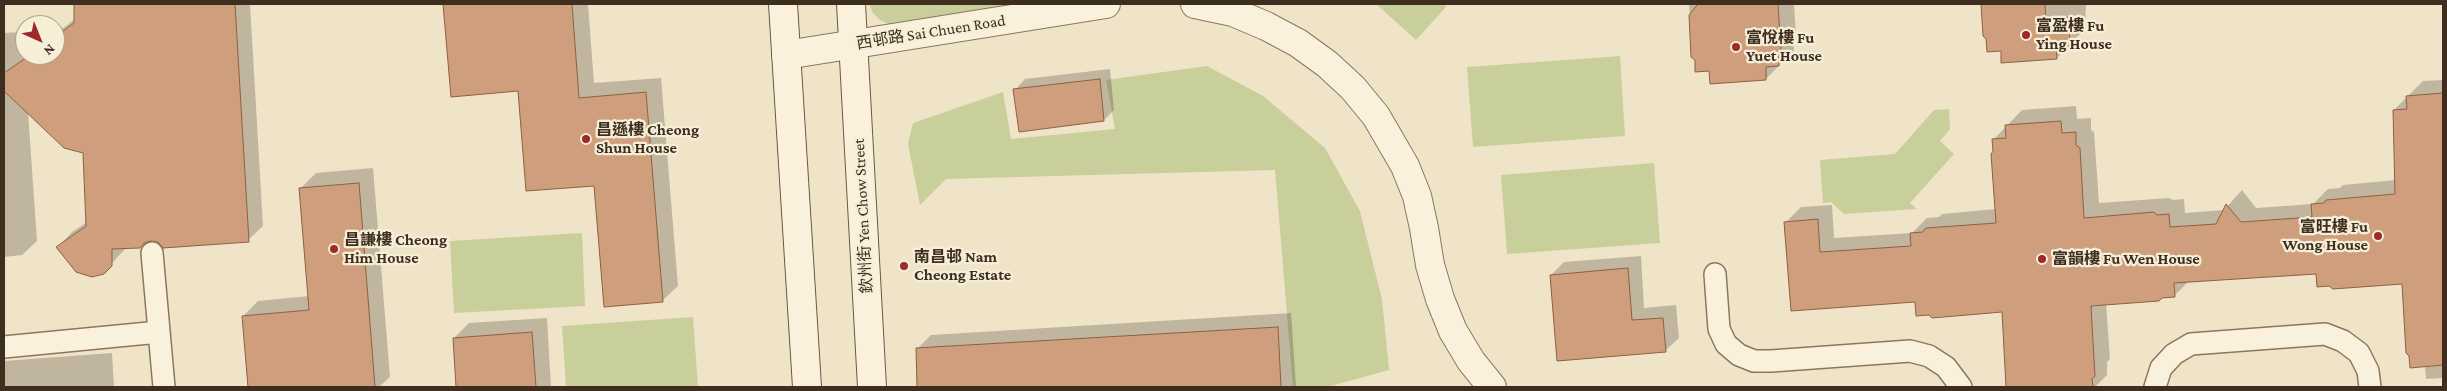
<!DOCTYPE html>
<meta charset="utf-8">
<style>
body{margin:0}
#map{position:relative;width:2447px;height:391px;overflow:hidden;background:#f0e4c8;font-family:"Crimson Pro",serif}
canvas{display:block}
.frame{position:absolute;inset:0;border:5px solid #3d2e20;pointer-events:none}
.north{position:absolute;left:15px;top:15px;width:50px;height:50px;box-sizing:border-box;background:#f7eed8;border:1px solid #ada18e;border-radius:50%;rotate:136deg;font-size:14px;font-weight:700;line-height:20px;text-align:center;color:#3d2e20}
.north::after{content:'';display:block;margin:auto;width:18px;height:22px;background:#9e2a2b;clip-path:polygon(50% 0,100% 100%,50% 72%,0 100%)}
</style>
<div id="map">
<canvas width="2447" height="391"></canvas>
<div class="frame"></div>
<div class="north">N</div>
</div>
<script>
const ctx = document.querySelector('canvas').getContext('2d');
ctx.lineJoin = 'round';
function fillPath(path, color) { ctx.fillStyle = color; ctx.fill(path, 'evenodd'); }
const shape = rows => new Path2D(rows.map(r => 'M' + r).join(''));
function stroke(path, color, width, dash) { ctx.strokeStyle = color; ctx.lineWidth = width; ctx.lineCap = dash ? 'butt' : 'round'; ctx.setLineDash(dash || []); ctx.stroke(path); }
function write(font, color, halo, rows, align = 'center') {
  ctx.font = font + ' "Crimson Pro","Noto Sans TC",serif'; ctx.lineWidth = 4.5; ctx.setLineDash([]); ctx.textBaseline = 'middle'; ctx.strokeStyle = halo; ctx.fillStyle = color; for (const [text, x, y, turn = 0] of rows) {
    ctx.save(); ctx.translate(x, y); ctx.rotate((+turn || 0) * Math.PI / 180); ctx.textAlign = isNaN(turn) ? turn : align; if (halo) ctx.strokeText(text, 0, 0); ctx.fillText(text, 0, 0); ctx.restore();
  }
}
fillPath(shape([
 [869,4,1021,4,890,25,880,20,873,13],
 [1376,4,1445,4,1446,7,1416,40],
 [1620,56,1625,136,1473,147,1467,67],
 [1207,66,1263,96,1325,148,1360,211,1382,299,1389,370,1327,387,1293,387,1275,170,946,179,920,205,908,144,913,123,1003,92,1011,139,1115,129,1106,80],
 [1949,109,1950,129,1940,141,1954,154,1910,203,1917,209,1844,214,1831,202,1823,203,1820,160,1895,154,1934,110],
 [1654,163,1660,243,1507,254,1501,175],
 [582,233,585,306,454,313,450,241],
 [693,317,698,387,566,387,562,326]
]), '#c9cf9b');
fillPath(shape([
 [75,4,250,4,263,226,248,240,146,241,140,247,126,248,103,273,58,247,72,232,87,222,84,152,28,112,37,241,22,255,4,257,4,33,22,32,24,56,55,55,55,34,75,19],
 [445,4,588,4,594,83,661,78,678,286,662,301,595,184,519,90,452,96],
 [1689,4,1794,4,1796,34,1793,37,1794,50,1766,79,1710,70,1693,56],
 [1981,4,2086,4,2085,29,2057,58,2002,49,1984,36],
 [1110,69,1114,110,1104,120,1015,90,1025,79],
 [2443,80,2443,378,2426,379,2425,366,2404,283,2317,273,2189,281,2174,296,2106,304,2110,359,2107,362,2107,375,2095,387,2010,387,2003,310,1916,301,1792,310,1786,222,1801,207,1832,205,1834,238,1912,233,1927,218,1939,217,1942,214,1996,209,1994,139,2022,110,2076,106,2077,119,2091,118,2091,130,2094,132,2099,203,2169,198,2173,200,2184,199,2185,213,2224,210,2242,190,2256,208,2313,204,2328,189,2340,188,2343,185,2396,180,2394,110,2423,81],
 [373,168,390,377,379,387,249,387,243,316,258,301,309,296,301,188,316,173],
 [1641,256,1644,308,1676,305,1679,338,1665,351,1551,275,1564,262],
 [1291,313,1296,387,919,387,917,349,931,335],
 [547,318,551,387,458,387,454,338,469,323],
 [112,353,114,387,4,387,4,361]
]), '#0003');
const building = shape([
 [74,4,235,4,249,242,163,248,158,242,151,241,144,243,140,248,112,249,112,266,104,274,92,277,76,272,56,247,86,226,83,153,64,148,4,91,4,73,30,55,55,55,55,37,74,23,74,4],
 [443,4,572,4,579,98,646,92,663,302,604,307,594,186,526,191,518,91,451,97,443,4],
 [1698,4,1778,4,1781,51,1778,53,1779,66,1766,67,1766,80,1710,84,1709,71,1695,72,1695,60,1691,57,1689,15,1698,4],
 [1981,4,2045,4,2046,19,2069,17,2070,46,2056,47,2057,59,2001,63,2001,51,1987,52,1986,39,1983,36,1981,4],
 [1100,79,1104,121,1019,132,1013,89,1100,79],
 [2443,93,2443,365,2410,368,2409,356,2406,353,2402,284,2333,289,2329,286,2317,287,2316,274,2174,283,2175,297,2162,298,2159,301,2091,306,2095,376,2092,379,2093,387,2006,387,2002,312,1932,318,1929,315,1916,316,1915,302,1791,311,1784,222,1818,219,1820,252,1911,246,1910,233,1923,232,1926,228,1996,223,1991,154,1993,151,1992,139,2006,138,2005,125,2061,121,2062,133,2076,132,2076,145,2080,148,2084,218,2154,212,2157,215,2169,214,2170,227,2216,224,2226,204,2241,222,2312,217,2311,204,2324,203,2326,200,2395,194,2393,110,2407,109,2406,96,2443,93],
 [359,183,375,387,248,387,242,316,309,310,299,188,359,183],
 [1628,268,1632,320,1663,318,1666,352,1557,361,1550,275,1628,268],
 [1278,327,1281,387,917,387,916,348,1278,327],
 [532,332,536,387,456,387,453,338,532,332]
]);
fillPath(building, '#cf9f7d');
stroke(building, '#8d5f41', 1);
const lane = shape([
 [152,253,164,387],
 [1715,274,1719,329,1726,344,1739,355,1754,361,1771,361,1910,351,1929,356,1946,367,1961,387],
 [4,347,159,332],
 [2155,387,2161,368,2174,354,2191,344,2325,334,2343,341,2359,353,2368,371,2370,387]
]);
const street = shape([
 [1195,4,1233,12,1266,26,1298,43,1327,64,1353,88,1376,116,1405,166,1417,196,1424,228,1430,265,1440,299,1453,331,1471,361,1492,387],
 [786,55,1106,4]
]);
const secondary = shape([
 [783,4,807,387],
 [851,4,872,387]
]);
stroke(lane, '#8d765c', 24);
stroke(street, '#8d765c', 30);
stroke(secondary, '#6f573f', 30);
stroke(lane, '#faf1dc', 21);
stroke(street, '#faf1dc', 28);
stroke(secondary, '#faf1dc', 28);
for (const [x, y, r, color] of [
 [2026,35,5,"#9e2a2b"],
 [1736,47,5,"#9e2a2b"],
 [586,139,5,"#9e2a2b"],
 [2378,236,5,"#9e2a2b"],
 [334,249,5,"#9e2a2b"],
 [2042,259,5,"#9e2a2b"],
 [904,266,5,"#9e2a2b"]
]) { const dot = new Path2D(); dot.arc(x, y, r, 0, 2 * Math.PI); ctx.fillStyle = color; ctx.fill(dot); stroke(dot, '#f7eed8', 2); }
write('bold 16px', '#3d2e20', '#f7eed8', [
 ["富盈樓 Fu",2036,26],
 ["Ying House",2036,44],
 ["富悅樓 Fu",1746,38],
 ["Yuet House",1746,56],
 ["昌遜樓 Cheong",596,130],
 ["Shun House",596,148],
 ["富旺樓 Fu",2368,227,"right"],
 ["Wong House",2368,245,"right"],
 ["昌謙樓 Cheong",344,240],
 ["Him House",344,258],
 ["南昌邨 Nam",914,257],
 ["Cheong Estate",914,275],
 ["富韻樓 Fu Wen House",2052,259]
], 'left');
write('16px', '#3d2e20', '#f7eed8', [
 ["西邨路 Sai Chuen Road",931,32,-9],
 ["欽州街 Yen Chow Street",863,216,-93]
]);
</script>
